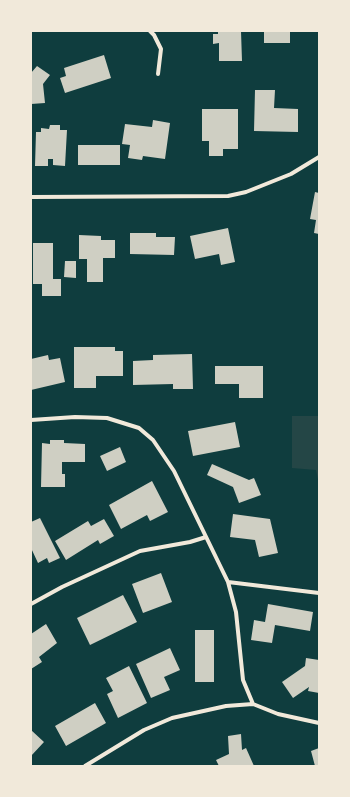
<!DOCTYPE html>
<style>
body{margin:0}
#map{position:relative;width:350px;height:797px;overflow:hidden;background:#0f3d3e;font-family:Montserrat,sans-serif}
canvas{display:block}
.frame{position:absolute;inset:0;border:32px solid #f1e9da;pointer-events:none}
</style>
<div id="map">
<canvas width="350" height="797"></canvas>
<div class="frame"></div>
</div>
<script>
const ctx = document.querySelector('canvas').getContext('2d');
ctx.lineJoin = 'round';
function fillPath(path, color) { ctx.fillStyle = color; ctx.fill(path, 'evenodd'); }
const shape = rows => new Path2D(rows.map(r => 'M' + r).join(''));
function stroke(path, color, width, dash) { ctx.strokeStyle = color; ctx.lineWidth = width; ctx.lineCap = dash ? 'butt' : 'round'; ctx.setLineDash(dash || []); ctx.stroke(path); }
fillPath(shape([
 [292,416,319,416,319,484,316,470,292,468]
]), '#244646');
fillPath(shape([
 [218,31,241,31,242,61,219,61,219,43,213,44,213,34,218,34],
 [264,31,290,31,290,43,264,43],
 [104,55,111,78,65,93,60,78,66,76,64,68],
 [37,66,50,75,43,84,45,103,31,104,31,73],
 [255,90,275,90,274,108,298,109,298,132,254,131],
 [202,109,238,109,238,149,223,149,223,156,209,156,209,141,202,141],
 [153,120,170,123,165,159,143,156,142,160,128,158,130,145,122,144,125,124,152,127],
 [50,125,60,125,60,130,67,130,65,166,53,165,53,159,48,159,48,166,35,166,36,132,41,132,41,128,49,129],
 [78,145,120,145,120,165,78,165],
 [315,192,319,193,319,234,314,233,316,220,310,219],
 [228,228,235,262,221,265,219,254,195,259,190,236],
 [130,233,156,233,156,237,175,237,174,255,130,254],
 [79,235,101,236,101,240,115,240,115,258,103,258,103,282,87,282,87,259,79,259],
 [33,243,53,243,53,279,61,279,61,296,42,296,42,284,33,284],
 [65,261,76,261,76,278,64,277],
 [74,347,115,347,115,351,123,351,123,376,96,376,96,388,74,388],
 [192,354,193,389,173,389,173,384,133,385,133,361,153,360,153,355],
 [48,355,49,360,60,358,65,382,31,390,31,359],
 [215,366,263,366,263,398,239,398,239,384,215,384],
 [235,422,240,447,193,456,188,431],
 [50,440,64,440,64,443,85,444,85,462,62,462,62,474,65,474,65,487,41,487,42,443,50,444],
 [120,447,126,462,107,471,100,456],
 [212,464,249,480,254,478,261,495,239,503,233,487,207,475],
 [152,481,168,512,150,521,147,515,121,529,109,505],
 [233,514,270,519,278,553,259,557,255,540,230,537],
 [40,518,60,558,49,563,47,558,38,563,31,548,31,522],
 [104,519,114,536,100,544,98,540,66,560,55,541,88,521,91,526],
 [161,573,172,602,143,613,132,584],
 [123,595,137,622,90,645,77,618],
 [268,604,313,612,310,631,275,625,272,643,251,640,254,620,265,622],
 [46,624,57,643,39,657,42,662,31,669,31,634],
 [195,630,214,630,214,682,195,682],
 [170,648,180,670,164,677,170,690,151,698,136,664],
 [306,658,319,660,319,693,308,691,309,687,293,698,282,682,305,666],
 [129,666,147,703,118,718,107,694,113,691,106,678],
 [95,703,106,723,66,746,55,726],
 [31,730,44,742,31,756],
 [241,734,242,750,246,748,254,766,219,766,216,760,229,754,228,736],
 [319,748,319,766,315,766,311,751]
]), '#cfcfc3');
stroke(shape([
 [150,31,154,35,161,49,158,74],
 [31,197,228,196,246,192,291,174,319,157],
 [31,420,75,417,107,418,139,428,153,440,174,471,228,582,236,612,243,680,253,704],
 [228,582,319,593],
 [31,604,62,587,140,551,190,542,206,537],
 [85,766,144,730,172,718,226,706,253,704,278,714,319,723]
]), '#f1e9da', 4);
</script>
